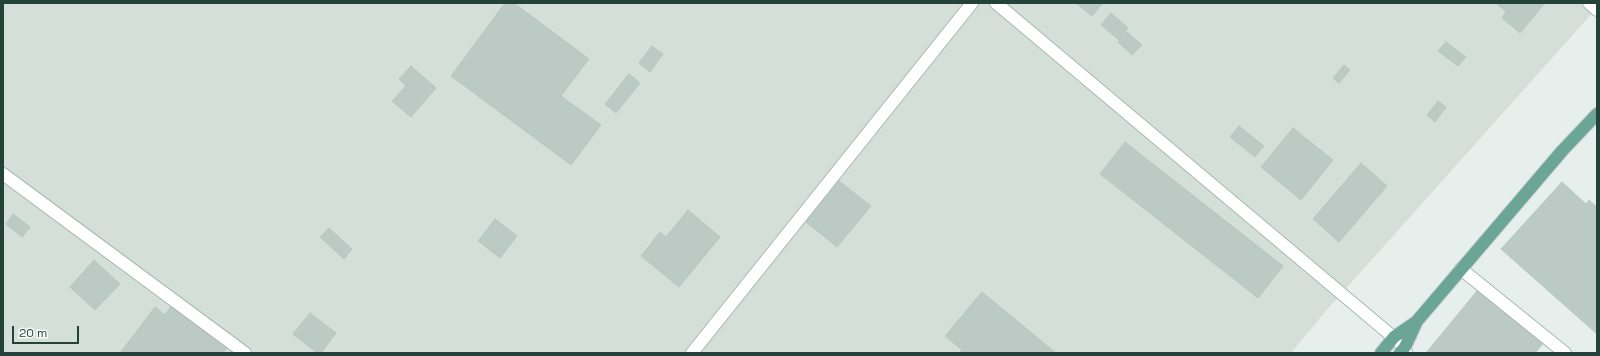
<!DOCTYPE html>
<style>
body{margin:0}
#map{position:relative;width:1600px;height:356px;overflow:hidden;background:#e6efeb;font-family:"Space Grotesk",sans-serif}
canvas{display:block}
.frame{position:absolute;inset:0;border:4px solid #24423a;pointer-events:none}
.scale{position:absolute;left:12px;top:326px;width:67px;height:18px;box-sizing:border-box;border:2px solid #24423a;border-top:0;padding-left:5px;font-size:12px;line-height:14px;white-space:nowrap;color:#24423a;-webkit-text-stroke:3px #f7fbf9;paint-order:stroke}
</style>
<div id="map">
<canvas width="1600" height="356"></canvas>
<div class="frame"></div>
<div class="scale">20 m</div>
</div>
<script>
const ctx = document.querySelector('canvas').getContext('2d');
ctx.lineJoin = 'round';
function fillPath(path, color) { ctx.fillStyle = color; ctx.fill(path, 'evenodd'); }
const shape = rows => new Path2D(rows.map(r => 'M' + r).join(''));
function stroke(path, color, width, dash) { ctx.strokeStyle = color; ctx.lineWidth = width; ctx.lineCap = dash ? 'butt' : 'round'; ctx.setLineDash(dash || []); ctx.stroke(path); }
fillPath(shape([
 [3,3,1587,3,1595,10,1325,312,1291,353,3,353]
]), '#d4dfda');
const building = shape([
 [505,3,514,3,589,59,561,96,601,125,571,165,451,76,505,3],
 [1076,3,1103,3,1092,16,1076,3],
 [1496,3,1545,3,1520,33,1502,18,1506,12,1496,3],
 [1111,13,1128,28,1119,40,1101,25,1111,13],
 [1127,32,1142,45,1132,55,1118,42,1127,32],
 [1446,42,1466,57,1458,66,1438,51,1446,42],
 [652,46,663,54,650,72,639,63,652,46],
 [1344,65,1350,70,1339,83,1333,78,1344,65],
 [411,66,436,88,411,117,392,101,406,86,399,79,411,66],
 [629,74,640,83,616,113,605,104,629,74],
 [1438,101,1446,107,1435,122,1427,115,1438,101],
 [1239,126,1264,146,1255,157,1230,137,1239,126],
 [1293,128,1333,160,1301,200,1261,167,1293,128],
 [1125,142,1283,266,1258,298,1100,174,1125,142],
 [1361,163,1387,186,1339,242,1313,219,1361,163],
 [839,181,871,206,837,247,806,222,839,181],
 [1562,182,1586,204,1589,200,1597,207,1597,334,1501,249,1562,182],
 [688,210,720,237,679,287,641,256,660,232,666,237,688,210],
 [13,214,30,227,22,237,6,224,13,214],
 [495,219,517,236,500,258,478,241,495,219],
 [329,228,352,249,344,259,320,237,329,228],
 [94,260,120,284,95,310,70,287,94,260],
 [1481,286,1546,340,1535,353,1426,353,1481,286],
 [982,292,1056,353,959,353,962,350,945,336,982,292],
 [177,298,233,340,223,353,120,353,155,307,165,315,177,298],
 [310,313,336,333,321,353,317,353,293,334,310,313]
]);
fillPath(building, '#bbcac4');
stroke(building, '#b8c9c2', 1);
const street = shape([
 [996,3,1405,347,1406,353],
 [1589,3,1597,10],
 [3,174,245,353],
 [1461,269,1565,353],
 [692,353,972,3]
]);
const primary = shape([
 [1381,353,1394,337,1416,322],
 [1400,353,1405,347,1417,321,1562,151,1597,114]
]);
stroke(street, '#a8b8b2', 14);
stroke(primary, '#c2cac8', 14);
stroke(street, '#fff', 12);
stroke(primary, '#6aa596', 12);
</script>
